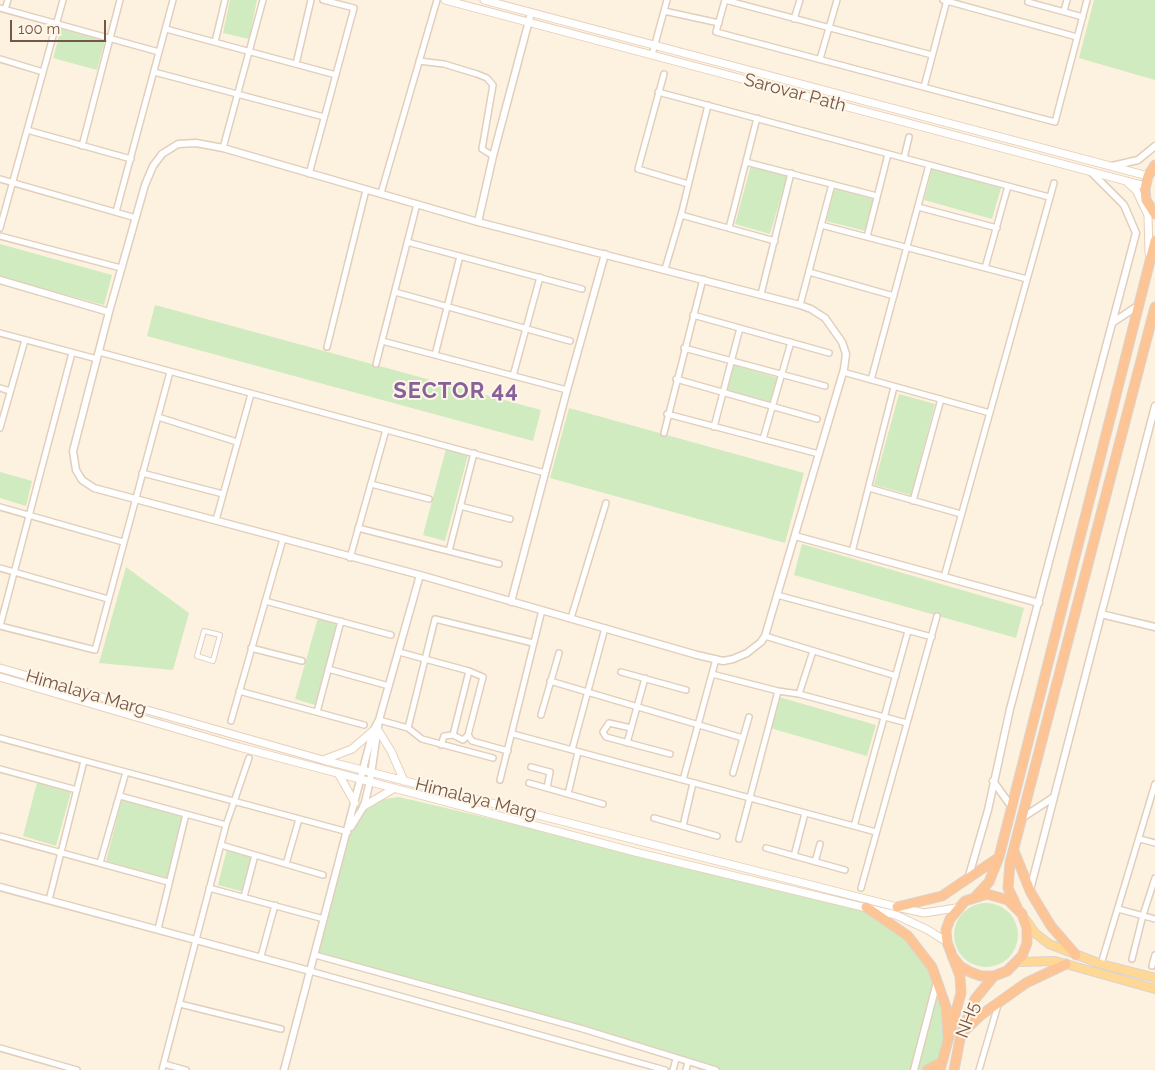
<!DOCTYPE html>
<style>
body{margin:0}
#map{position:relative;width:1155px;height:1070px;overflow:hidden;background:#fdf2e0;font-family:Raleway,sans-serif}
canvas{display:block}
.scale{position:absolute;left:10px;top:20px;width:96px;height:22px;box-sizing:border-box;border:2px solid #755747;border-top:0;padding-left:6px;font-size:15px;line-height:18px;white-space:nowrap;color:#755747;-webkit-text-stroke:4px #fff6e8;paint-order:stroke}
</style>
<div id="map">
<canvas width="1155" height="1070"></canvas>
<div class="scale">100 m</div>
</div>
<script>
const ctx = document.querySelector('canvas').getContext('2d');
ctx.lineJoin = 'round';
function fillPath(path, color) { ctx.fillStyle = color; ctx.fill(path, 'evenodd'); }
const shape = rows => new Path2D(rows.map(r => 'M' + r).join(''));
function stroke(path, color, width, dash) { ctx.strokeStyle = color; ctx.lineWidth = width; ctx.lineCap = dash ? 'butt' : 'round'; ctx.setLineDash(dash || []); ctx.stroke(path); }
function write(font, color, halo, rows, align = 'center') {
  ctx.font = font + ' Raleway,sans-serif'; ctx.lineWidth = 4; ctx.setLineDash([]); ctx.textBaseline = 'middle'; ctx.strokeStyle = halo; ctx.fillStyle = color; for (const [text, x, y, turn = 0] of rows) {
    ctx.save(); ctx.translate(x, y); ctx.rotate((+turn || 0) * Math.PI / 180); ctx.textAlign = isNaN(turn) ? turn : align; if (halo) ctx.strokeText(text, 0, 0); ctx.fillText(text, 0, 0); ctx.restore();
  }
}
fillPath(shape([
 [230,0,257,0,249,39,223,33],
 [1094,0,1155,0,1155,80,1079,58],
 [61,29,105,41,97,70,53,58],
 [751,165,787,176,770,234,735,224],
 [932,169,1001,188,992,219,924,200],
 [835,188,873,199,865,231,826,221],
 [0,244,112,275,104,305,0,277],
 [155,305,541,410,533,441,147,336],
 [734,365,778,378,771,402,727,390],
 [899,394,935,404,911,495,874,485],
 [569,408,804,473,785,543,550,478],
 [446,449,468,455,445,541,423,535],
 [0,472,32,481,26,506,0,498],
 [802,544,1024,608,1016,638,794,575],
 [126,567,189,613,173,670,99,663],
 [318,618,338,623,315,705,295,699],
 [779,697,876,725,867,756,770,728],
 [37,783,71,792,56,846,23,836],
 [399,797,866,907,908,936,932,967,946,1007,944,1057,930,1070,701,1070,583,1029,315,955,357,803],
 [122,799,183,816,167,878,106,861],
 [227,849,252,855,244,892,218,885],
 '954 935a32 32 0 1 1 64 0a32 32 0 1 1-64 0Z'
]), '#d0ebbf');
const pedestrian = shape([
 [204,631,220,635,213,661,197,656,204,631]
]);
const minor = shape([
 [725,0,716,32,1055,122,1087,0],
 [725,0,932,55],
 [943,0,1077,37],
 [1028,2,1083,17],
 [0,8,159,52],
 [5,9,8,0],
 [664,11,719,23],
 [1064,11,1067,0],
 [794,19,800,0],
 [166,29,336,75],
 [215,42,225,0],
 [652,55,667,0],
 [0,59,43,72],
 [820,59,837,0],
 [419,61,444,64,477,74,487,78,493,85,482,149,493,156],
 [296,64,311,0],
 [154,72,324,117],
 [664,74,638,169,688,184],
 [924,87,947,0],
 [658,92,1049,197],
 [27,130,131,159],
 [82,146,120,0],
 [223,148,263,0],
 [904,158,909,137],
 [746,162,877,196],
 [309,174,354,8,323,0],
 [0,179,136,218],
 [381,193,437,0],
 [918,207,997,228],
 [116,212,173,0],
 [681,215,775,241],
 [821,225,1027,279],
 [0,228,63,0],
 [729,228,757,118],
 [0,236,121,268],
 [867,237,888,154],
 [407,242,582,289],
 [985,268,1008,186],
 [665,269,681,215,708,105],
 [809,272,894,296],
 [395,292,570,341],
 [761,294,791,173],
 [800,305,832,184],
 [693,315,829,353],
 [0,333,97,359],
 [382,341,567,390],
 [327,347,366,190],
 [684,348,825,386],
 [99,352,545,473],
 [435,355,460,256],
 [376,364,417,204],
 [843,372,990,413],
 [513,376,540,277],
 [676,379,817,419],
 [871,380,929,165],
 [0,388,10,391],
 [667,414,819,454],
 [158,417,237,442],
 [714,427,740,328],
 [0,428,25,340],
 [664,433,703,279],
 [763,439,791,342],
 [142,473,223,494],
 [371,484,429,499],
 [869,488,961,514],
 [913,501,941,399],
 [460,506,510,519],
 [0,507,123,542],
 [216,520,251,394],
 [358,528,499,564],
 [449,551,474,453],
 [852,552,894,387],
 [350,558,386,430],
 [0,568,108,599],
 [944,577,1054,183],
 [777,595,932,637],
 [265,601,391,635],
 [571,618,606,503],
 [0,626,95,650,170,372],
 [0,626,72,353],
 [765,636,896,676],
 [251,648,302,661],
 [399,652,469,671],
 [328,669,389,686],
 [621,672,686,690],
 [712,674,778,691,739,839],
 [550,681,743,738],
 [239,691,364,725],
 [778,691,799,694,907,723],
 [799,694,813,651],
 [317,712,341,621],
 [541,715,559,653],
 [379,720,408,728,435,619,533,643],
 [231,721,283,539],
 [408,728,422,739,493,758],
 [631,728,609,723,603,732,606,737,670,754],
 [513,734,876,832],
 [468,735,483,677,469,671,453,735,463,740,468,735,472,741,508,751],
 [0,738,348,832],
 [627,743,645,678],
 [441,745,444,736,453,735],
 [572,750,605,628],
 [531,767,550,772,547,788],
 [0,769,77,790],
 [733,773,749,717],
 [500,780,542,610],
 [683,780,716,659],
 [529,783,603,804],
 [568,794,578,752],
 [120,796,226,825],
 [654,818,717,836],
 [683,826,693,783],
 [854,826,908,631],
 [0,836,168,882],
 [1140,839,1155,843],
 [221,845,323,875],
 [766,848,845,870],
 [794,856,805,813],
 [815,862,820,844],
 [100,863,126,772],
 [286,864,299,819],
 [209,888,324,919],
 [861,888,937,616],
 [244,897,255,855],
 [49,900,84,761],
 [1118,909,1155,919],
 [158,929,186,814],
 [315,955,583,1029,716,1070],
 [261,956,275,905],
 [1132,959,1143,915,1155,878],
 [1101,964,1155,784],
 [1152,966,1155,955],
 [310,971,665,1070],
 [180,1004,281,1029],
 [0,1048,77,1070],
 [164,1064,186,1070],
 [162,1070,226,825,249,758],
 [673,1070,676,1059],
 [686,1070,688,1062],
 [979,1070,998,1005]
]);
const tertiary = shape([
 [196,143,223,148,478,222,800,305,811,309,825,318,842,342,846,354,844,369,765,636,761,642,747,653,733,659,723,661,697,655,420,575,94,488,82,480,76,470,73,451,109,312,145,185,153,166,162,154,178,144,196,143],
 [1112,166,1138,160,1155,146],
 [478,222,493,156,531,13],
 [0,280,109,312],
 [1112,323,1139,305],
 [795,536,1039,603],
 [511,602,567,390,605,254],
 [1101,614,1155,627],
 [993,781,1011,806],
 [1022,818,1054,797],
 [351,827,364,806,370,781,379,720,420,575],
 [968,879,988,810,1010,709,1136,233,1124,205,1092,173],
 [0,887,310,971],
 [1030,890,1155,406],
 [284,1070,363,769,373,731,379,720],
 [914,1070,937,982]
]);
const secondary = shape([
 [445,0,1145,186],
 [484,0,1148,176],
 [1128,183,1136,190,1148,215,1149,253],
 [0,668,323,760,897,907,924,913,956,908],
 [0,677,239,747,635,852,896,915,928,930,947,942],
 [378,730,391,751,404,781],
 [323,760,352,749,373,731],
 [338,773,355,803],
 [364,806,395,788]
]);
const primary = shape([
 [1026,920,1035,933,1049,944,1101,964,1155,978],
 [1018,962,1055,961,1155,989]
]);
const trunk = shape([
 [1155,165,1148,176,1145,189,1146,200,1155,214],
 [1014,851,1031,893,1051,926,1076,955],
 [976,896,989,882,999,857,1155,241],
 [866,907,908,936,932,967,946,1007,948,1037],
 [897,907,942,896,998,858],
 [1017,907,1008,888,1010,863,1155,307],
 [961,1034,981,1015,1026,983,1066,964],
 [927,1070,942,1062],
 [940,1070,961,993,960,976,947,942,946,930,950,919,965,901,987,894,1008,900,1022,914,1027,928,1027,943,1022,956,1007,971,994,976,981,976,970,972,960,966,952,956],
 [954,1070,961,1034,975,999,994,976]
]);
stroke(pedestrian, '#e2cebc', 6);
stroke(minor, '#e2cebc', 8);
stroke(tertiary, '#e2cebc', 9);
stroke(secondary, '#e7cfba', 9);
stroke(primary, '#dbd3cf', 10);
stroke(trunk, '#dbd3cf', 11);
stroke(pedestrian, '#fff', 4);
stroke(minor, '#fff', 5);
stroke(tertiary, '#fff', 6);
stroke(secondary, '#fff', 7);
stroke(primary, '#ffd896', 8);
stroke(trunk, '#fdc495', 9);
write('18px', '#755747', '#fff6e8', [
 ["Sarovar Path",795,93,15],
 ["Himalaya Marg",86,693,16],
 ["Himalaya Marg",476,799,14],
 ["NH5",968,1020,-70]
]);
ctx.letterSpacing = '1px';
write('bold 22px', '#876299', '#fff6e8', [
 ["SECTOR 44",456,391]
]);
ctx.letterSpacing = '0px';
</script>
